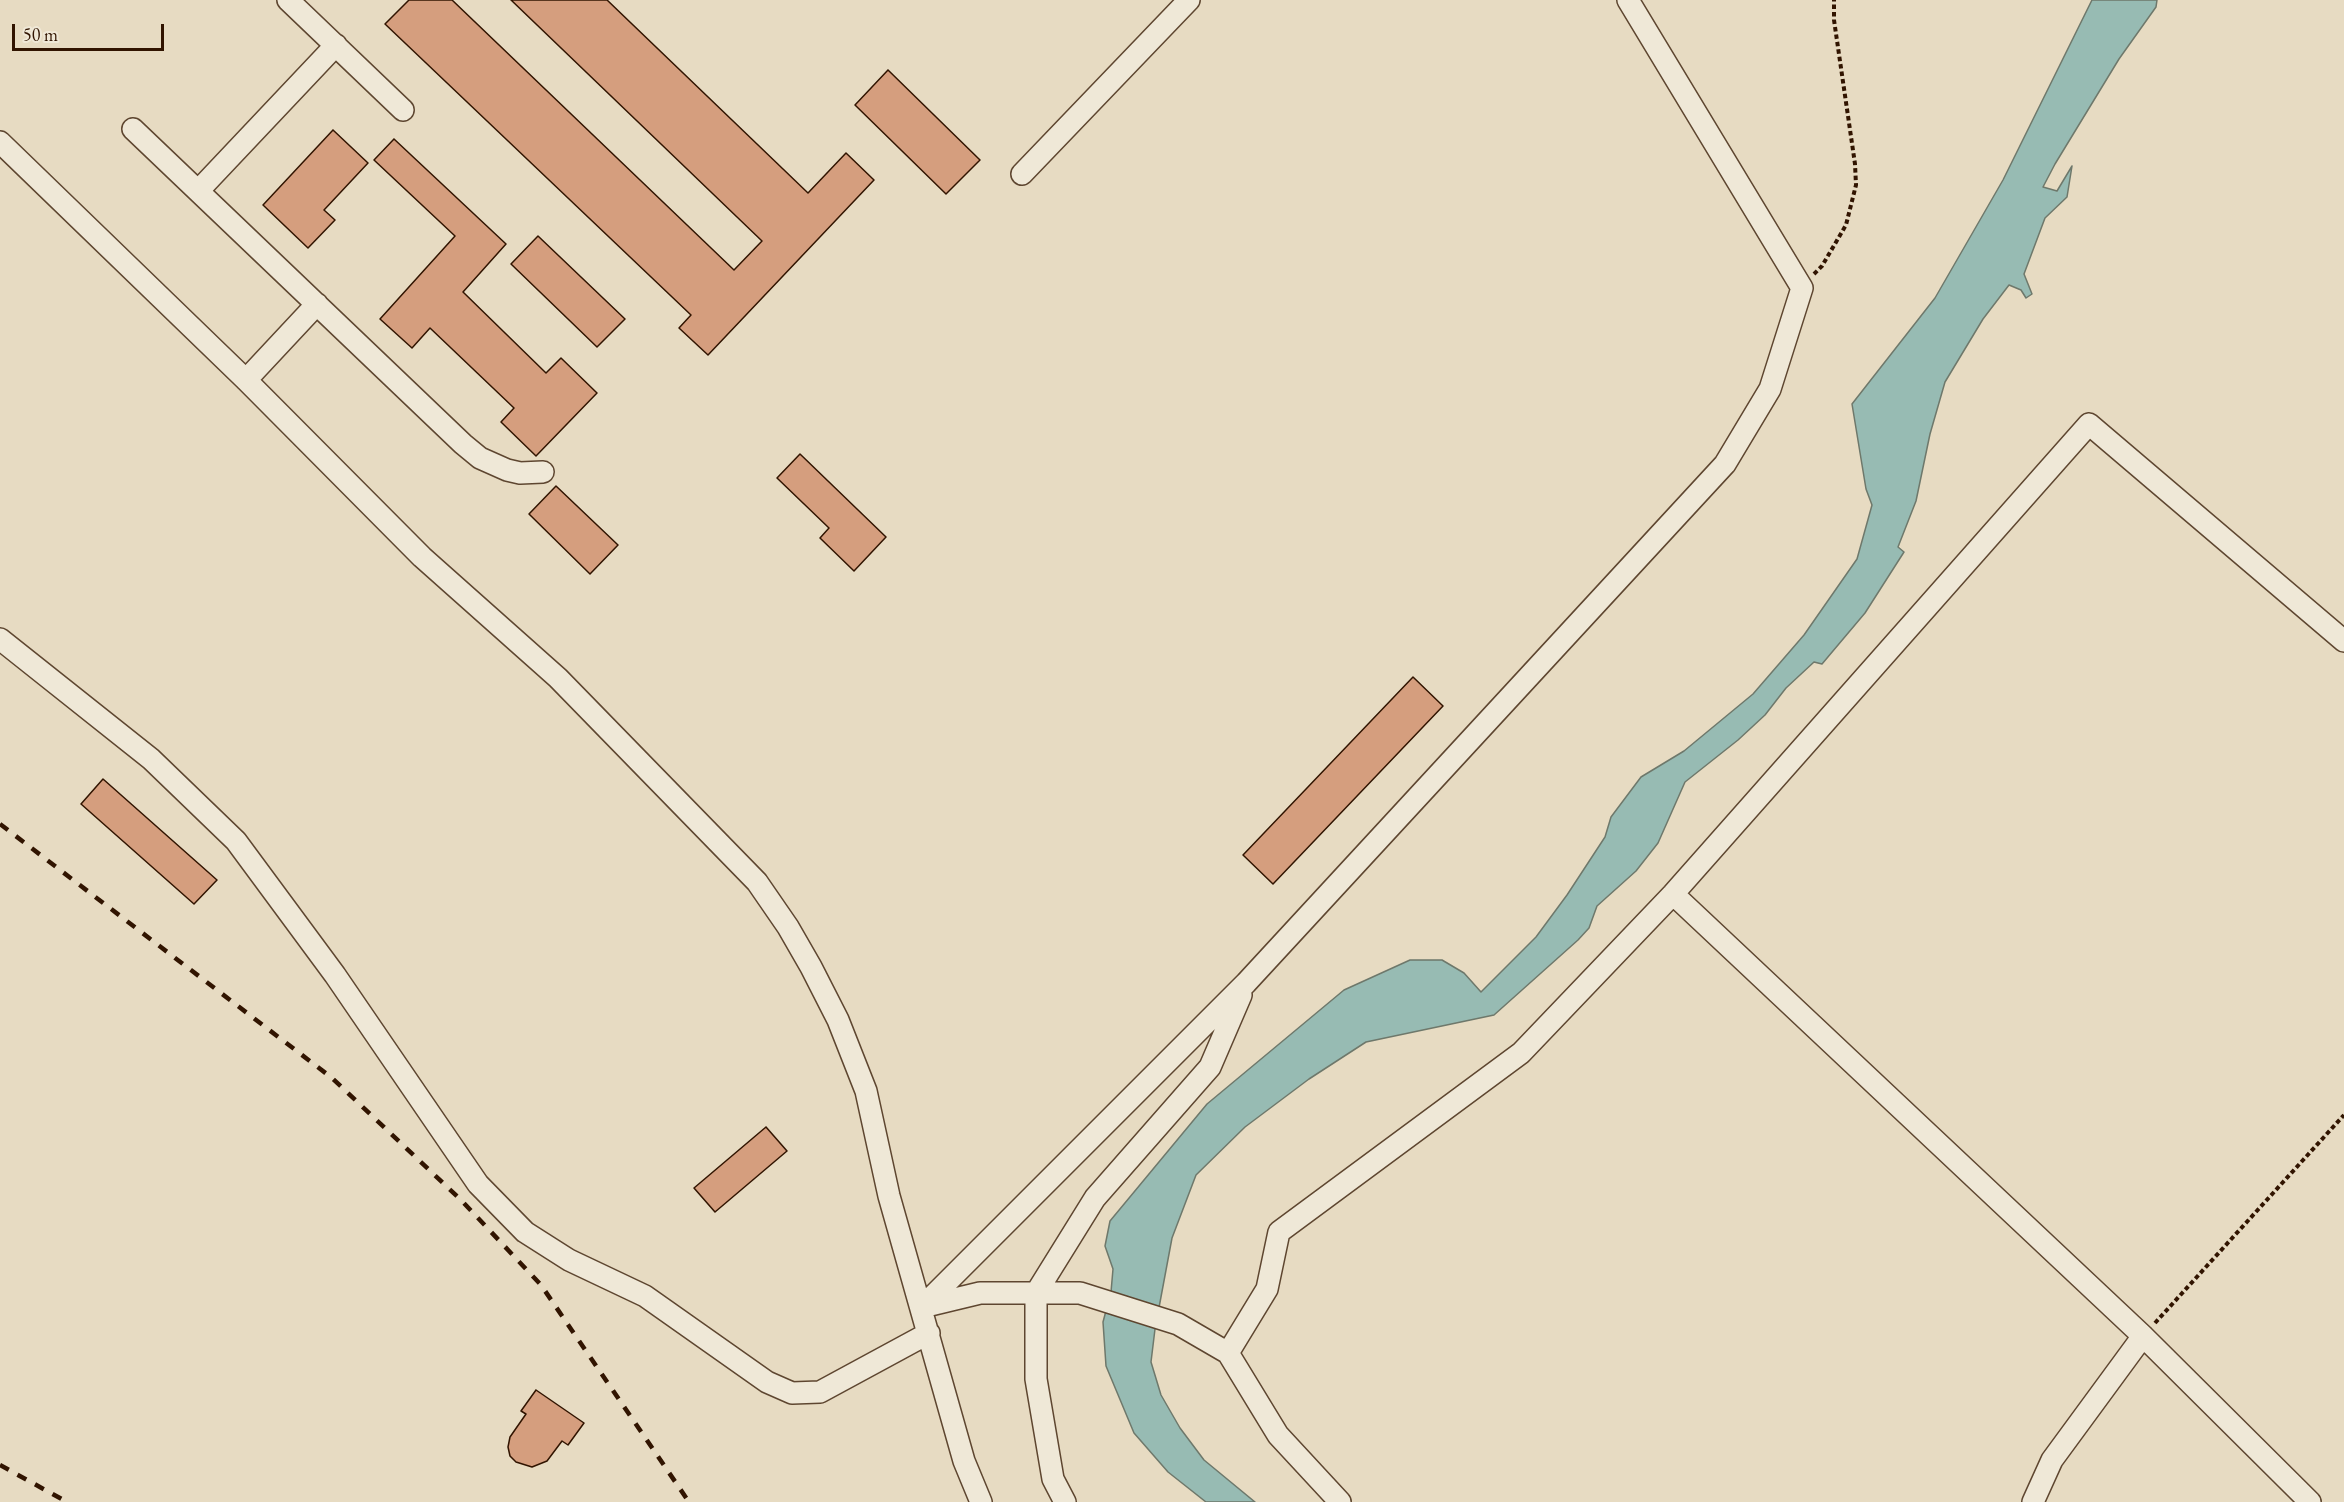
<!DOCTYPE html>
<style>
body{margin:0}
#map{position:relative;width:2344px;height:1502px;overflow:hidden;background:#e7dbc2;font-family:"EB Garamond",serif}
canvas{display:block}
.scale{position:absolute;left:12px;top:24px;width:152px;height:27px;box-sizing:border-box;border:3px solid #311400;border-top:0;padding-left:8px;font-size:18px;line-height:21px;white-space:nowrap;color:#311400;-webkit-text-stroke:4px #efe8d7;paint-order:stroke}
</style>
<div id="map">
<canvas width="2344" height="1502"></canvas>
<div class="scale">50 m</div>
</div>
<script>
const ctx = document.querySelector('canvas').getContext('2d');
ctx.lineJoin = 'round';
function fillPath(path, color) { ctx.fillStyle = color; ctx.fill(path, 'evenodd'); }
const shape = rows => new Path2D(rows.map(r => 'M' + r).join(''));
function stroke(path, color, width, dash) { ctx.strokeStyle = color; ctx.lineWidth = width; ctx.lineCap = dash ? 'butt' : 'round'; ctx.setLineDash(dash || []); ctx.stroke(path); }
const water = shape([
 [2092,0,2157,0,2156,7,2119,59,2055,164,2043,187,2057,191,2072,166,2067,197,2045,218,2024,274,2032,294,2026,298,2021,290,2009,285,1983,319,1945,382,1930,434,1916,501,1898,547,1904,552,1865,613,1822,664,1814,662,1786,688,1765,715,1738,740,1685,782,1658,843,1636,871,1597,906,1589,928,1578,940,1494,1015,1366,1042,1309,1079,1245,1127,1196,1175,1172,1238,1155,1329,1151,1362,1161,1395,1180,1428,1204,1460,1255,1502,1206,1502,1168,1472,1134,1433,1106,1366,1103,1322,1111,1292,1113,1269,1105,1246,1110,1221,1207,1104,1344,990,1410,960,1442,960,1464,973,1481,992,1536,937,1567,895,1605,837,1611,817,1641,777,1684,751,1753,694,1804,635,1857,559,1872,505,1866,489,1852,404,1935,298,2003,180,2092,0]
]);
fillPath(water, '#97bbb3');
stroke(water, '#6e786b', 1.5);
const building = shape([
 [409,0,452,0,734,270,762,241,511,0,607,0,808,193,846,153,874,180,708,355,679,328,691,315,385,24,409,0],
 [888,70,980,160,946,194,855,105,888,70],
 [333,130,368,163,324,210,335,220,308,248,263,205,333,130],
 [394,139,506,244,463,292,546,373,561,358,597,393,536,456,501,422,514,408,430,328,412,348,380,319,455,236,374,160,394,139],
 [538,236,625,319,597,347,511,264,538,236],
 [800,454,886,537,854,571,820,538,829,528,777,478,800,454],
 [556,486,618,545,590,574,529,514,556,486],
 [1413,677,1443,706,1273,884,1243,855,1413,677],
 [103,779,217,880,194,904,81,804,103,779],
 [766,1127,787,1151,715,1212,694,1188,766,1127],
 [536,1390,584,1423,568,1445,562,1441,547,1461,532,1467,516,1462,510,1456,508,1447,510,1437,526,1414,521,1411,536,1390]
]);
fillPath(building, '#d59e7e');
stroke(building, '#311400', 1.5);
const minor = shape([
 [288,0,403,110],
 [133,129,463,444,480,458,507,470,520,473,543,472],
 [0,142,246,380,422,557,558,678,757,882,788,927,811,967,838,1020,866,1091,889,1196,964,1461,981,1502],
 [1022,174,1189,0],
 [199,190,336,45],
 [246,380,317,304],
 [0,639,151,759,236,841,335,975,478,1184,525,1232,569,1260,645,1296,767,1382,792,1393,820,1392,929,1333],
 [1673,894,2143,1336,2310,1502],
 [922,1307,1246,983,1725,464,1770,389,1802,288,1628,0],
 [922,1307,980,1293,1080,1293,1178,1324,1228,1353,1278,1435,1340,1502],
 [1228,1353,1267,1289,1279,1232,1521,1053,1673,894,2089,424,2344,641],
 [1065,1502,1053,1479,1036,1379,1036,1293,1095,1198,1210,1067,1241,995],
 [2033,1502,2052,1460,2143,1336]
]);
stroke(minor, '#5e4630', 24);
stroke(shape([
 [1814,274,1822,266,1846,225,1856,185,1855,164,1834,20,1834,0],
 [2155,1323,2344,1115]
]), '#311400', 4, [4.5, 3]);
stroke(minor, '#efe8d7', 21);
stroke(shape([
 [0,824,332,1078,461,1200,541,1285,689,1502],
 [0,1465,67,1502]
]), '#311400', 4.5, [10, 10]);
</script>
